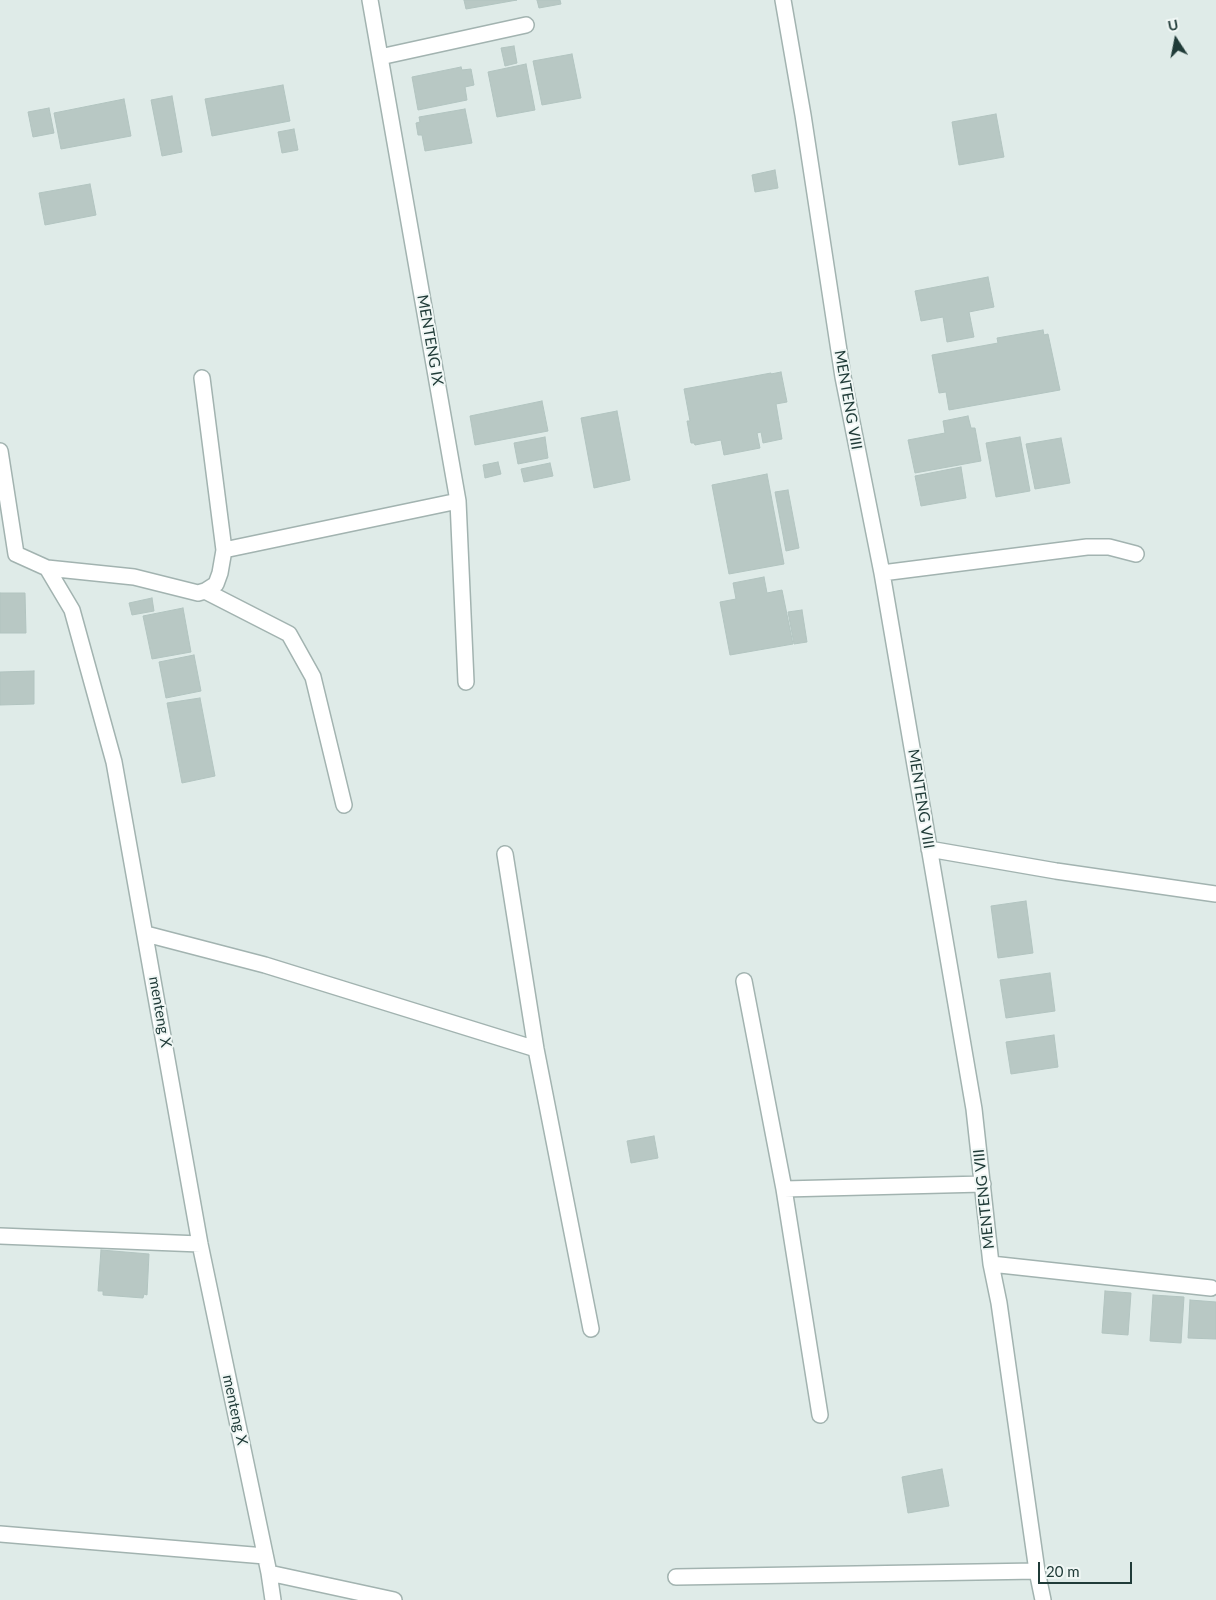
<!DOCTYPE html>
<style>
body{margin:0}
#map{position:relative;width:1216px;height:1600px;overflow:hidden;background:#dfebe8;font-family:Lato,sans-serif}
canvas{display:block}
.north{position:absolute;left:1151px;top:15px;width:50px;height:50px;-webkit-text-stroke:4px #f0f7f5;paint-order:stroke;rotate:349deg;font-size:14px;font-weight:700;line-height:20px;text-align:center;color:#203b38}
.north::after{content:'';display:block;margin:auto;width:18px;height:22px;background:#203b38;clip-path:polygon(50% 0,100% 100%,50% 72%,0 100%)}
.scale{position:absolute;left:1038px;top:1562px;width:94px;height:22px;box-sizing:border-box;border:2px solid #203b38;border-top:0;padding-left:6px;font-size:15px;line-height:18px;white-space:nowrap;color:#203b38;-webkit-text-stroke:4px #f0f7f5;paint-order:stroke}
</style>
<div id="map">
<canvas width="1216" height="1600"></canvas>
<div class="north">U</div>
<div class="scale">20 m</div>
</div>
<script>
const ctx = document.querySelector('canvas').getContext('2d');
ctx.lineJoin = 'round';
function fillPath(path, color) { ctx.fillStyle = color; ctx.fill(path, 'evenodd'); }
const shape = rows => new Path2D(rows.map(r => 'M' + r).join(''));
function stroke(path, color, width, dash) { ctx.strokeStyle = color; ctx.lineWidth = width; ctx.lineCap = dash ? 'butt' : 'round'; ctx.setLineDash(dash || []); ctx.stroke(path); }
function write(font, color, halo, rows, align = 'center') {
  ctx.font = font + ' Lato,sans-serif'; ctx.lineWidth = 4; ctx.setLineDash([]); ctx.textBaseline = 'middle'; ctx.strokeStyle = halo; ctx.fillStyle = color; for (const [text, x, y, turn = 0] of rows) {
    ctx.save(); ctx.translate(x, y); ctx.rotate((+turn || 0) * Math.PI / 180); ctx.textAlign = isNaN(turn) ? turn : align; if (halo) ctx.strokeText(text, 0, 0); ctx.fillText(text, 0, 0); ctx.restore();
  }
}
const building = shape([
 [464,0,517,0,466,9,464,0],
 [537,0,560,0,561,4,539,8,537,0],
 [514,46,517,63,505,66,501,48,514,46],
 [572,54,581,98,542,105,533,61,572,54],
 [526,64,535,110,497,117,488,72,526,64],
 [461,67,462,70,471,69,474,85,465,87,467,100,418,110,412,77,461,67],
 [283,85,290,121,212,136,205,99,283,85],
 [172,96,182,152,162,156,151,100,172,96],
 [124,99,131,136,61,149,54,113,124,99],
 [49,108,54,133,33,137,28,112,49,108],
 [465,109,472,143,425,151,422,135,418,135,416,123,420,122,419,117,465,109],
 [996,114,1004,157,959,165,952,122,996,114],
 [294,129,298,150,282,153,278,132,294,129],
 [775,170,778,188,755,192,752,175,775,170],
 [90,184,96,215,45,225,39,193,90,184],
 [988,277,994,307,969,312,974,337,947,342,943,317,921,321,915,291,988,277],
 [1043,330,1044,335,1048,334,1060,390,949,410,946,392,939,393,932,355,998,343,997,338,1043,330],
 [781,372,787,402,776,404,782,439,763,443,761,432,757,433,760,448,724,455,721,440,695,445,694,443,691,443,687,421,690,421,684,389,771,373,771,374,781,372],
 [542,401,548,431,475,445,470,416,542,401],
 [617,411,630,480,594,488,581,418,617,411],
 [968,416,971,428,975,428,981,461,915,473,908,440,945,433,943,421,968,416],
 [545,437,548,458,518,464,514,443,545,437],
 [1020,437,1030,491,996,497,986,443,1020,437],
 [1061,438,1070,483,1035,489,1026,444,1061,438],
 [498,462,501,474,485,478,483,465,498,462],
 [550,463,553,476,524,482,521,469,550,463],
 [961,467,966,498,921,506,915,476,961,467],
 [767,474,784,564,729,574,712,485,767,474],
 [788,490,799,548,786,551,775,492,788,490],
 [764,577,767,593,782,590,793,644,730,655,720,602,736,599,733,583,764,577],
 [0,593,25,593,26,633,0,633,0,593],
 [152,598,154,611,132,615,129,603,152,598],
 [183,608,191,652,152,659,143,616,183,608],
 [802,610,807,642,794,644,788,612,802,610],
 [194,655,201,691,166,698,159,662,194,655],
 [34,671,34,704,0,705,0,672,34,671],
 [200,698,215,776,182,783,167,703,200,698],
 [1026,901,1033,953,998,958,991,906,1026,901],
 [1050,973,1055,1011,1006,1018,1000,980,1050,973],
 [1054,1035,1058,1067,1011,1074,1006,1042,1054,1035],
 [654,1136,658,1158,631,1163,627,1141,654,1136],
 [101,1250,149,1254,147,1295,144,1294,143,1298,103,1295,103,1291,98,1291,101,1250],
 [1105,1291,1131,1293,1128,1335,1102,1333,1105,1291],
 [1153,1295,1184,1297,1181,1343,1150,1341,1153,1295],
 [1190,1300,1216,1302,1216,1339,1188,1338,1190,1300],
 [942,1469,949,1506,908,1513,902,1477,942,1469]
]);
fillPath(building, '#b8c8c4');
stroke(building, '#b2c4c0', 1);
const street = shape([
 [370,0,458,501,466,682],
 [783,0,803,115,843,377,882,573,974,1109,991,1264,999,1303,1037,1571,1043,1600],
 [380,57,526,25],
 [0,451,16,554,47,568,72,610,114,762,200,1244,269,1573,273,1600],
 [224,550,458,501],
 [47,568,134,577,198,593,205,591,216,584,220,573,224,550,202,378],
 [882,573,1087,547,1109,547,1136,554],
 [205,591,289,634,313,677,344,805],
 [929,849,1056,871,1216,894],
 [505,854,536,1049,591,1329],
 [146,934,265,965,536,1049],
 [744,981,784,1189,820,1415],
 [784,1189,983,1184],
 [0,1236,200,1244],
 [991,1264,1211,1288],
 [0,1534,265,1556],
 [269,1573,394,1600],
 [676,1577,1037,1571]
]);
stroke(street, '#a2b3b0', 18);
stroke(street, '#fff', 15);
write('15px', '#203b38', '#f0f7f5', [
 ["MENTENG IX",430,340,80],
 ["MENTENG VIII",848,400,80],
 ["MENTENG VIII",921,799,81],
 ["menteng X",160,1012,80],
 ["MENTENG VIII",984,1199,-96],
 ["menteng X",235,1410,78]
]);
</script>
